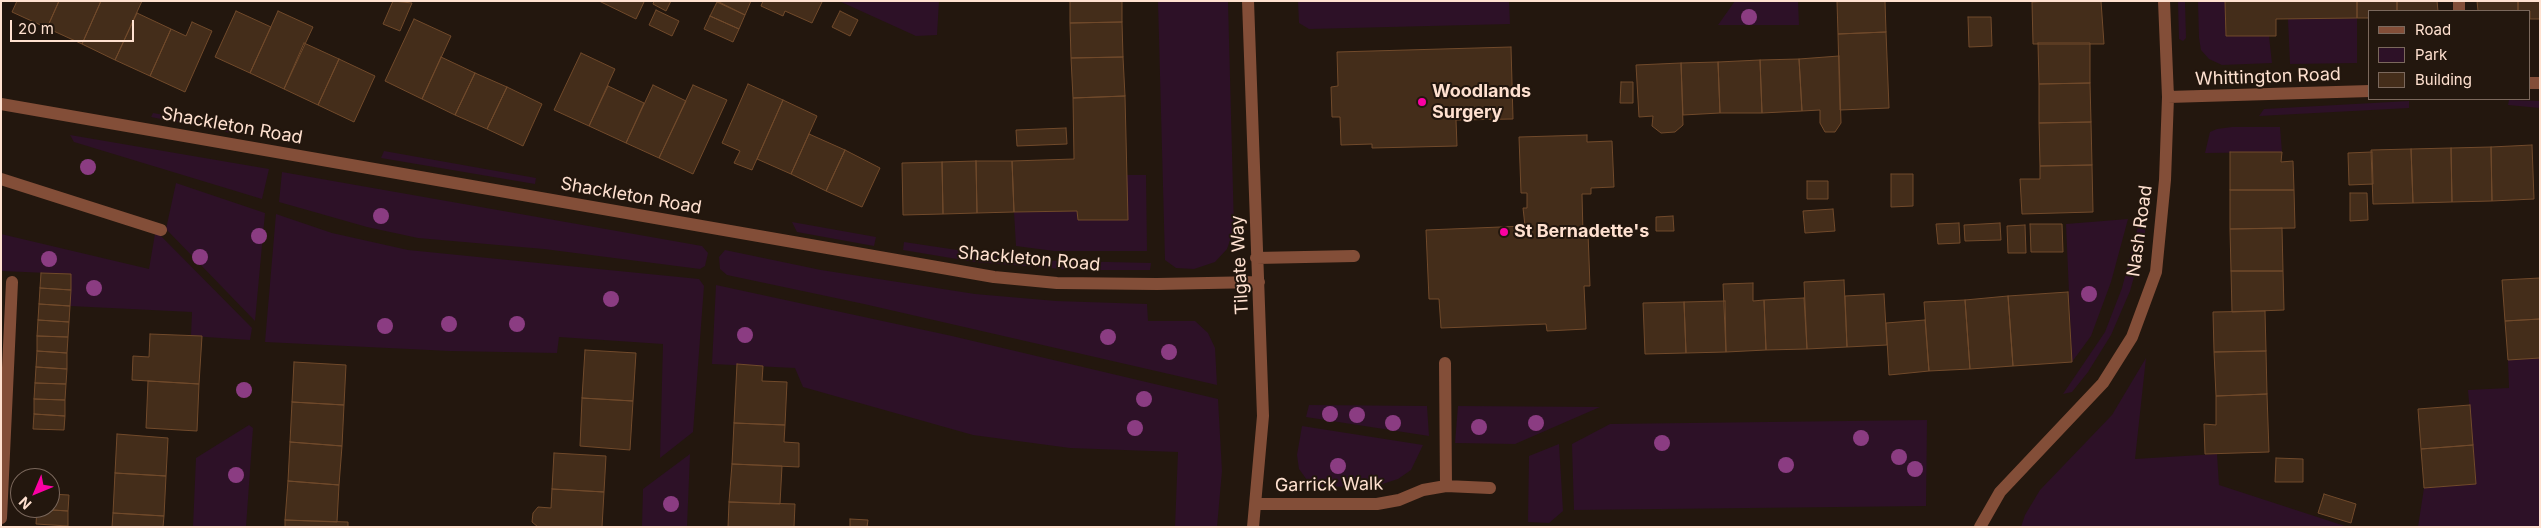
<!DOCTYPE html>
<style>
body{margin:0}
#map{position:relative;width:2541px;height:528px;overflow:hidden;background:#23170e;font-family:Inter,sans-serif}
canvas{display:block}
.frame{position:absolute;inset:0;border:2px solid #ffe1d0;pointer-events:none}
.legend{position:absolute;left:2368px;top:10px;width:162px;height:90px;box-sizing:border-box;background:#23170e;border:1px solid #7b685c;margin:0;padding:6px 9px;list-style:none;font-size:15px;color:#ffe1d0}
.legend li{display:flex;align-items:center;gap:10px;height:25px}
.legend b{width:25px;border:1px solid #7b685c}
.north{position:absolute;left:10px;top:468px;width:50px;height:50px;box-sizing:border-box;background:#23170e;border:1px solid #7b685c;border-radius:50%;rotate:225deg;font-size:14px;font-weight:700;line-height:20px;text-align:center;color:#ffe1d0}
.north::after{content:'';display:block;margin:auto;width:18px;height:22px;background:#fb00a3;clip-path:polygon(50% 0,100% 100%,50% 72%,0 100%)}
.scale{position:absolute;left:10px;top:20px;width:124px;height:22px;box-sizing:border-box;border:2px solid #ffe1d0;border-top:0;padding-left:6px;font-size:15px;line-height:18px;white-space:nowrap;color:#ffe1d0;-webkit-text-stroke:4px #23170e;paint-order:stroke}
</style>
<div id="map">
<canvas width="2541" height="528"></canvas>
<div class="frame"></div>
<ul class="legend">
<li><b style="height:6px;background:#834e38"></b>Road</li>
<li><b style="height:14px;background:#2d1127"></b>Park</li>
<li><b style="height:14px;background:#442d1a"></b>Building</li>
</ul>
<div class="north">N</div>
<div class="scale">20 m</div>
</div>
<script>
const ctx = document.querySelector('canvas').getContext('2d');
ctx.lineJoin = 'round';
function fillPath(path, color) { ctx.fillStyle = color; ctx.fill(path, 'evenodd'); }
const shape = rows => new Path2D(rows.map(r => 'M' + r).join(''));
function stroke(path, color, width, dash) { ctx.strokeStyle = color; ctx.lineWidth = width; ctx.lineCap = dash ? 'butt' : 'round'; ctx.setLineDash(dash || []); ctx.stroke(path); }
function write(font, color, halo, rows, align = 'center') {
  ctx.font = font + ' Inter,sans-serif'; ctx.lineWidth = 4; ctx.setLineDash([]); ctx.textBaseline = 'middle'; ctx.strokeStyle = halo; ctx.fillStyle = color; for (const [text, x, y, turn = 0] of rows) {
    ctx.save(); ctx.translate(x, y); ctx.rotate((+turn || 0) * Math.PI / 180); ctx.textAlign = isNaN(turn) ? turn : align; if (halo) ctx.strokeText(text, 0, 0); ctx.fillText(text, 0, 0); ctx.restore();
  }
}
fillPath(shape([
 [839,1,939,1,937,35,916,36],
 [1158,1,1228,1,1234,229,1227,249,1215,262,1194,269,1176,268,1165,260],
 [1298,1,1509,1,1510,24,1309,29,1299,23],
 [1735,1,1798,1,1799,25,1718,25],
 [2178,1,2185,1,2186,38,2183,41,2179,39],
 [2198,1,2225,1,2226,36,2269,36,2272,63,2222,65,2209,59,2201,50,2199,38],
 [2357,18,2357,63,2290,64,2288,19],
 [2509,100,2540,101,2540,108,2508,105],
 [2409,101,2409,108,2259,116,2264,109],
 [153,113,232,127,231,133,151,117],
 [2232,127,2280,127,2282,152,2205,153,2210,132,2217,129],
 [70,135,269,169,262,199,74,142],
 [384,151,536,178,535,184,381,158],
 [282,172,702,246,708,253,705,266,700,269,544,249,418,238,367,227,279,202],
 [1127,175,1146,175,1147,251,1054,251,1016,246,1014,212,1077,211,1078,220,1127,220],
 [176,183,265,213,255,321,166,229],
 [276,214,332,233,408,250,699,279,704,286,693,432,660,458,663,344,559,337,557,353,450,351,265,342],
 [2128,219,2111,282,2091,336,2072,362,2066,224],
 [2140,219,2145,219,2145,238,2130,291,2111,335,2088,372,2072,392,2063,394,2105,332,2122,288],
 [792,222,876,237,874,246,797,232],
 [1,234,149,269,155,234,159,234,252,328,250,340,191,336,192,312,70,306,71,274,1,271],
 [904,242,1024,260,1151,263,1150,270,1075,270,975,262,903,250],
 [725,250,821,270,975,294,1056,301,1147,304,1148,321,1195,321,1208,333,1215,348,1217,385,864,304,727,275,720,269,719,257],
 [716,285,952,336,1218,399,1222,471,1217,527,1175,527,1178,452,1070,448,973,435,803,387,795,368,712,364],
 [2146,358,2135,459,2217,454,2219,485,2348,527,2021,527,2025,515,2040,490,2112,415],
 [2540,358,2540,527,2418,527,2424,488,2476,484,2468,390,2509,388,2508,360],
 [1309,405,1427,406,1429,436,1306,417],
 [1458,406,1600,407,1515,444,1455,443],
 [1927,420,1926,506,1574,510,1572,444,1610,424],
 [249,425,253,428,246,527,193,527,196,458],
 [1302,426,1423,445,1411,470,1398,479,1376,486,1322,487,1307,480,1299,469,1297,455],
 [1559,444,1563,511,1549,523,1528,522,1529,456],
 [690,454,687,527,642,527,643,489]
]), '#2d1127');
const building = shape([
 [17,1,59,1,47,28,12,12,17,1],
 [59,1,101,1,82,44,47,28,59,1],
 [101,1,142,1,115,60,82,44,101,1],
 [393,1,412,3,400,31,383,24,393,1],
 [599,1,642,1,644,2,636,19,599,1],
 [654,1,671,1,666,11,653,4,654,1],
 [717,1,751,1,745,15,717,1],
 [763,1,820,1,822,2,812,23,785,11,783,16,761,6,763,1],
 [1070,1,1122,1,1122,22,1070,23,1070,1],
 [1837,1,1885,1,1886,32,1838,34,1837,1],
 [2050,1,2101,1,2104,44,2033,44,2032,2,2050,1],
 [2225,1,2357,1,2357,18,2276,19,2276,36,2226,36,2225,1],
 [2357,1,2397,1,2397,11,2370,11,2370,18,2357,18,2357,1],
 [2397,1,2437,1,2438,11,2397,11,2397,1],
 [2477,1,2518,1,2518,11,2478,11,2477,1],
 [2518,1,2540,1,2540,19,2530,19,2530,11,2518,11,2518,1],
 [717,2,745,15,739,29,710,16,717,2],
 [656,10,679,21,672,36,649,25,656,10],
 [236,11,271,27,250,73,215,57,236,11],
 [278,11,313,27,284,89,250,73,278,11],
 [840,11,858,20,850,36,832,27,840,11],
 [137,13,171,29,150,76,115,60,137,13],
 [710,16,739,29,733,42,704,29,710,16],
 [1968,17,1991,17,1992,46,1969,47,1968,17],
 [414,19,451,36,422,99,385,81,414,19],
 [192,22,212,31,185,92,150,76,171,29,186,36,192,22],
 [1122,22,1123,57,1071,58,1070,23,1122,22],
 [1886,32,1889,108,1840,110,1838,34,1886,32],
 [304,43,339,59,318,105,284,89,304,43],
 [2038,43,2090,43,2090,83,2039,84,2038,43],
 [1511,47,1513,119,1456,120,1457,146,1372,148,1372,144,1341,145,1340,117,1332,117,1331,87,1338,86,1337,52,1511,47],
 [581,53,615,69,589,126,554,110,581,53],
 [1839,56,1841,123,1835,132,1825,132,1820,123,1820,110,1802,111,1799,59,1839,56],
 [441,57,475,73,455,115,422,99,441,57],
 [1123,57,1125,96,1073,98,1071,58,1123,57],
 [339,59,375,76,354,122,318,105,339,59],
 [1799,59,1802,111,1762,113,1760,60,1799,59],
 [1760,60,1762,113,1720,113,1718,62,1760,60],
 [1718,62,1720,113,1683,115,1681,63,1718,62],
 [1681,63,1683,125,1675,132,1661,133,1652,126,1653,116,1639,117,1636,65,1681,63],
 [475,73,507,87,487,129,455,115,475,73],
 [1621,82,1633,82,1633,103,1620,103,1621,82],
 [2090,83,2091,122,2039,123,2039,84,2090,83],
 [748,84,783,100,752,170,734,163,740,151,722,143,748,84],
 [653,85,686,101,659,158,626,143,653,85],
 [693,85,727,100,693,174,659,158,693,85],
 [608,86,644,103,626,143,589,126,608,86],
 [507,87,542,104,523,146,487,129,507,87],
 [1125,96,1128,220,1078,220,1077,211,1014,212,1012,161,1074,159,1073,98,1125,96],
 [783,100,817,116,791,174,757,159,783,100],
 [2091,122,2092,165,2040,166,2039,123,2091,122],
 [1066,128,1067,144,1017,146,1016,130,1066,128],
 [809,134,845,150,826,191,791,174,809,134],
 [1587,135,1587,142,1612,141,1614,187,1591,188,1591,194,1582,194,1583,234,1588,233,1590,286,1584,286,1586,329,1547,331,1546,324,1441,328,1439,299,1429,299,1426,230,1525,226,1523,208,1527,208,1527,193,1521,193,1519,137,1587,135],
 [2532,145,2534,199,2492,201,2491,147,2532,145],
 [2491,147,2492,201,2452,202,2451,148,2491,147],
 [2451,148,2452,202,2413,203,2411,149,2451,148],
 [2411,149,2413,203,2373,204,2371,150,2411,149],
 [845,150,880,168,862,207,826,191,845,150],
 [2230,152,2282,152,2281,162,2293,161,2294,190,2230,190,2230,152],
 [2372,152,2373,184,2349,185,2348,153,2372,152],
 [976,161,1012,161,1014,212,977,213,976,161],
 [976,161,977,213,943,214,942,162,976,161],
 [942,162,943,214,903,215,902,163,942,162],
 [2092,165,2093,212,2022,214,2020,179,2040,179,2040,166,2092,165],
 [1891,174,1913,174,1913,206,1891,207,1891,174],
 [1807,181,1828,181,1828,199,1807,199,1807,181],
 [2230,190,2294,190,2295,228,2230,229,2230,190],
 [2350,193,2367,193,2368,220,2350,221,2350,193],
 [1833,209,1835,231,1805,233,1803,211,1833,209],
 [1673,216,1674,231,1656,231,1656,217,1673,216],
 [1959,223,1960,243,1938,244,1936,224,1959,223],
 [2000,223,2001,240,1965,241,1964,225,2000,223],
 [2030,224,2062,224,2063,252,2031,252,2030,224],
 [2025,225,2026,253,2008,253,2007,226,2025,225],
 [2282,228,2283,271,2231,271,2230,229,2282,228],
 [2231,271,2283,271,2284,310,2232,312,2231,271],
 [41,273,71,274,71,290,40,288,41,273],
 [2540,278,2540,319,2505,321,2502,280,2540,278],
 [1844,280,1847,347,1807,349,1804,282,1844,280],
 [1753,283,1753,301,1764,300,1766,350,1726,352,1723,284,1753,283],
 [40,288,71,290,70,306,39,304,40,288],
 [2068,292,2072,362,2013,366,2008,296,2068,292],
 [1884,294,1887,345,1847,347,1845,296,1884,294],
 [2008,296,2013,366,1970,369,1965,300,2008,296],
 [1804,298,1807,349,1766,350,1764,300,1804,298],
 [1965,300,1970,369,1929,371,1924,302,1965,300],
 [1725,301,1726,352,1686,353,1684,302,1725,301],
 [1684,302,1686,353,1645,354,1643,303,1684,302],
 [39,304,70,306,69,322,38,320,39,304],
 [2265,311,2266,351,2214,352,2213,312,2265,311],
 [2540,319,2540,358,2508,360,2505,321,2540,319],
 [38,320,69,322,68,337,37,336,38,320],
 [1925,320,1929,371,1889,375,1886,323,1925,320],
 [150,334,202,336,199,384,132,380,133,356,149,357,150,334],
 [37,336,68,337,67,353,37,351,37,336],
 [585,350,636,353,633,401,582,398,585,350],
 [37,351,67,353,67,369,36,367,37,351],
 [2266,351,2267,394,2216,396,2214,352,2266,351],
 [294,362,346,365,344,405,292,402,294,362],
 [737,364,763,366,762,381,787,382,785,425,734,423,737,364],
 [36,367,67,369,66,384,35,383,36,367],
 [148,381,199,384,197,431,146,428,148,381],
 [35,383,66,384,65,400,34,399,35,383],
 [2267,394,2269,452,2205,454,2204,424,2216,425,2216,396,2267,394],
 [582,398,633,401,630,450,580,446,582,398],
 [34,399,65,400,65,416,34,414,34,399],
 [292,402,344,405,342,446,290,442,292,402],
 [2470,405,2473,445,2421,449,2418,409,2470,405],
 [34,414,65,416,64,430,33,429,34,414],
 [734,423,785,425,784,442,799,443,799,467,732,464,734,423],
 [117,434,168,438,166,476,115,473,117,434],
 [290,442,342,446,339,485,288,481,290,442],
 [2473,445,2476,484,2424,488,2421,449,2473,445],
 [554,453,606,456,604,492,552,489,554,453],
 [2276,458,2303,459,2303,482,2275,482,2276,458],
 [732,464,782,466,780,504,729,502,732,464],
 [115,473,166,476,164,516,113,513,115,473],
 [288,481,339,485,337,522,285,520,288,481],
 [552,489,604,492,602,527,538,527,532,522,533,513,538,507,551,508,552,489],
 [50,494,69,495,68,511,37,509,50,508,50,494],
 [2324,494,2356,504,2351,523,2318,513,2324,494],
 [729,502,795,504,794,527,728,527,729,502],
 [37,509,68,511,68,526,36,524,37,509],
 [113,513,164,516,163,527,112,527,113,513],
 [850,519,868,520,867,527,850,527,850,519],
 [285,520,348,522,348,527,285,527,285,520]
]);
fillPath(building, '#442d1a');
stroke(building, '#714a2b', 1);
stroke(shape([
 [1248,1,1263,416,1253,527],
 [2459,1,2459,11],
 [2530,83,2540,83],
 [2168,97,2370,91],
 [1,104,994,277,1057,283,1157,284,1259,282],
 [1,179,161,230],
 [1256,258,1354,256],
 [1445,363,1446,486],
 [1256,504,1377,504,1399,500,1423,490,1446,486,1490,488],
 [1,518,12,282],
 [1980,527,2000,492,2103,383,2132,337,2156,272,2165,180,2168,97,2164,1]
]), '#834e38', 12);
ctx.fillStyle = '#8b3c82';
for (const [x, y] of [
 [1749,17],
 [88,167],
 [381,216],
 [259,236],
 [200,257],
 [49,259],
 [94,288],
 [2089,294],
 [611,299],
 [449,324],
 [517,324],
 [385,326],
 [745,335],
 [1108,337],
 [1169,352],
 [244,390],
 [1144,399],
 [1330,414],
 [1357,415],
 [1393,423],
 [1536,423],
 [1479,427],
 [1135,428],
 [1861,438],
 [1662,443],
 [1899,457],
 [1786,465],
 [1338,466],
 [1915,469],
 [236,475],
 [671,504]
]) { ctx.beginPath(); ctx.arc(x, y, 8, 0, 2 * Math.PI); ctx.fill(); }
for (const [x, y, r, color] of [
 [1422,102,5,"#fb00a3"],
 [1504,232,5,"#fb00a3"]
]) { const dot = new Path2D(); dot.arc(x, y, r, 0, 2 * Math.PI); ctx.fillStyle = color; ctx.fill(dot); stroke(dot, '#23170e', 2); }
write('18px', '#ffe1d0', '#23170e', [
 ["Whittington Road",2268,77,-2],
 ["Shackleton Road",232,126,10],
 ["Shackleton Road",631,196,10],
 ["Nash Road",2140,231,-82],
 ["Shackleton Road",1029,259,5],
 ["Tilgate Way",1240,265,-93],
 ["Garrick Walk",1329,485,-1]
]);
write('bold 18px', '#ffe1d0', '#23170e', [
 ["Woodlands",1432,92],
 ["Surgery",1432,113],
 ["St Bernadette's",1514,232]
], 'left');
</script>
